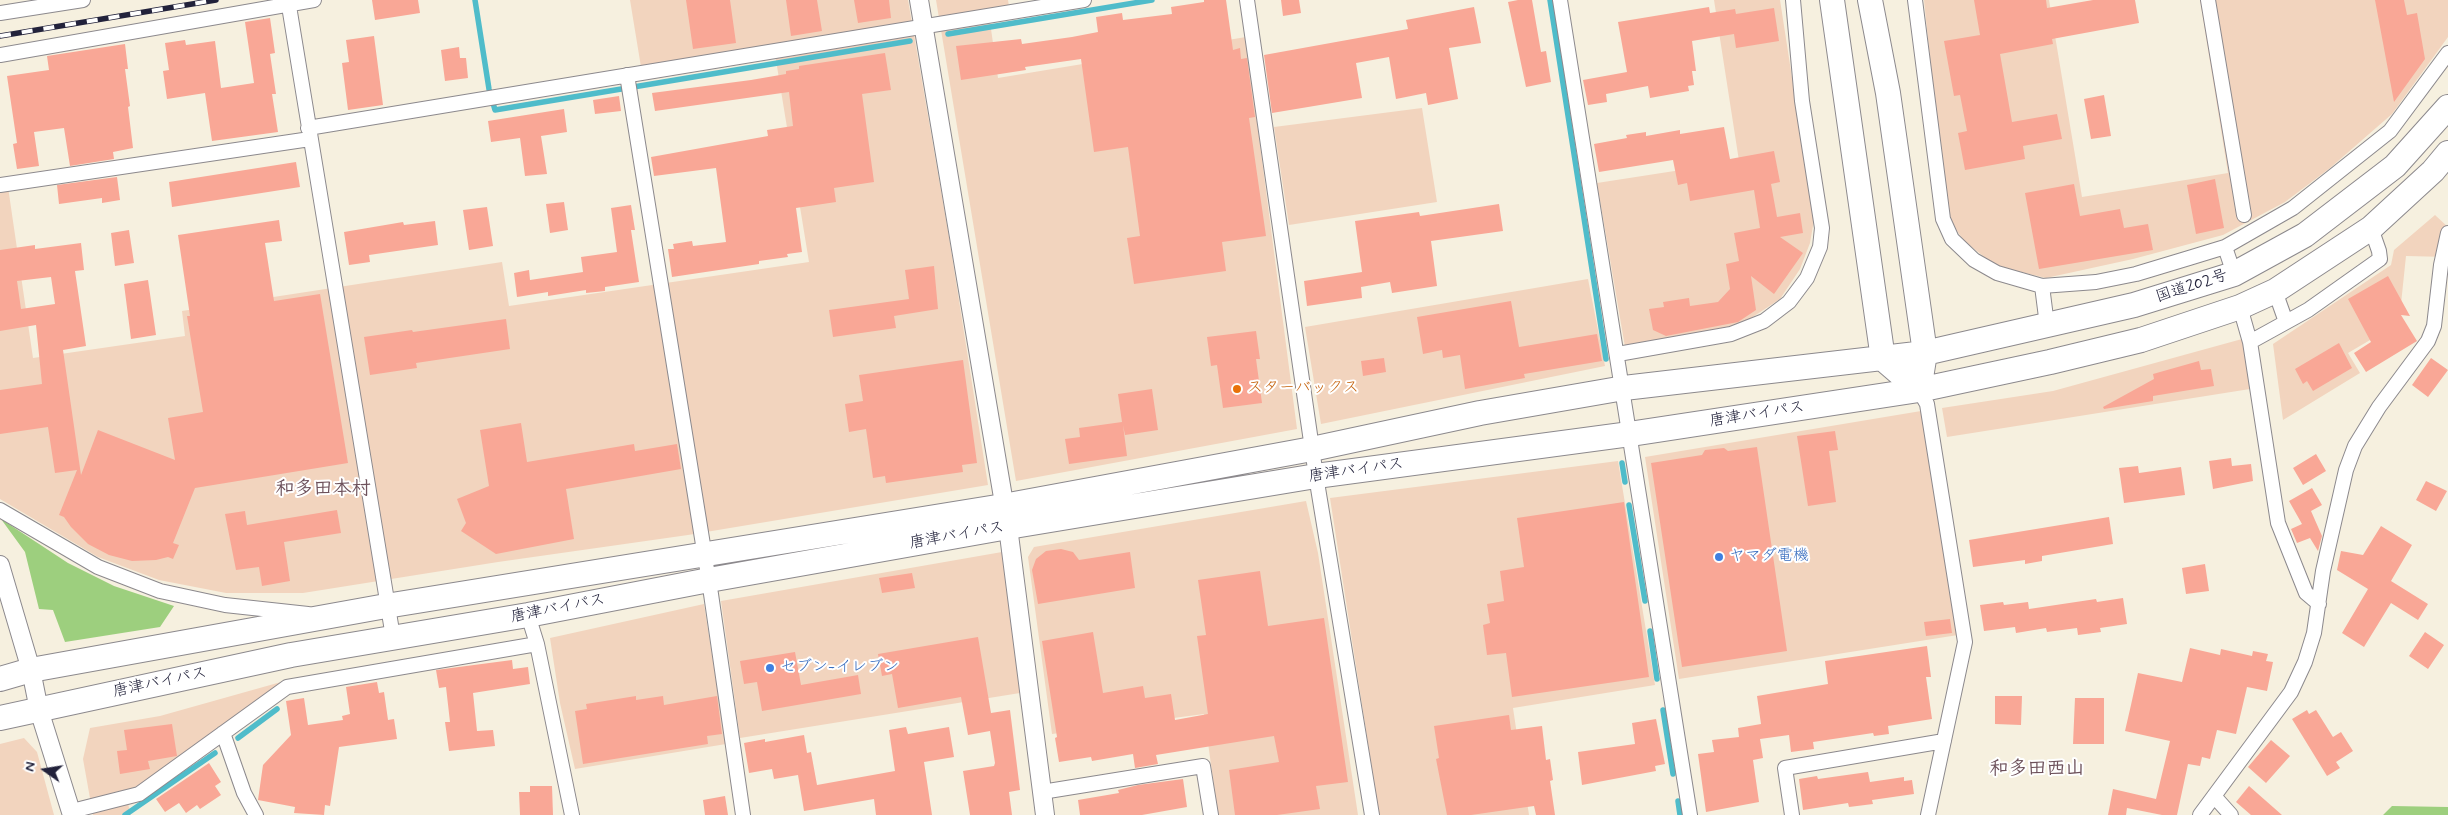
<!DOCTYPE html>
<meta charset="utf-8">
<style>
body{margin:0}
#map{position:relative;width:2448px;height:815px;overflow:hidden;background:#f6f0df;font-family:Mynerve,sans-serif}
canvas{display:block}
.north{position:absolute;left:20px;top:745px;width:50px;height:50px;-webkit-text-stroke:4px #fff;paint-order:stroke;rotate:283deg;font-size:14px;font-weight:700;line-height:20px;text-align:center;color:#22223b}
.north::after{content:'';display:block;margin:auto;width:18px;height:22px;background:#22223b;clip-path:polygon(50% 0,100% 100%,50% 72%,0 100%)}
</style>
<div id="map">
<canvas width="2448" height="815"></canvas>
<div class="north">N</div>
</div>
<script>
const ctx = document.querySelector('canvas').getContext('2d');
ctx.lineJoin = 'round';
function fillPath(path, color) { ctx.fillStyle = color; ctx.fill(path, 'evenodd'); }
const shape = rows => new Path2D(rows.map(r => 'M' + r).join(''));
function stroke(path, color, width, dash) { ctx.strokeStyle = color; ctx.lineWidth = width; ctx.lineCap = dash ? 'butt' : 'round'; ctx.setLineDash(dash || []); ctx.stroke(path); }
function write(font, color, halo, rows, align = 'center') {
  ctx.font = font + ' Mynerve,"Klee One",sans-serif'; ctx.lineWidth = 4; ctx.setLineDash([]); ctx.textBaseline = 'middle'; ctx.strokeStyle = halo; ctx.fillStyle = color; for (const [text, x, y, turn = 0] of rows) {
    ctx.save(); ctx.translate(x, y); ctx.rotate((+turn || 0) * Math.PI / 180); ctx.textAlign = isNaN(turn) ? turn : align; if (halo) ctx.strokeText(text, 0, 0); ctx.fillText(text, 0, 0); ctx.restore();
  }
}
fillPath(shape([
 [630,0,908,0,949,237,988,485,688,535,498,562,303,593,226,593,159,580,98,557,0,499,0,188,8,187,33,358,185,336,182,311,502,262,509,306,809,262,774,48,641,67],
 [936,0,1008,0,1011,18,990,22,998,78,1246,37,1297,429,1016,481],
 [1714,0,1780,0,1814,220,1810,243,1800,269,1780,299,1736,328,1625,347,1597,183,1739,161],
 [1924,0,2049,0,2082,197,2228,173,2200,0,2448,0,2448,37,2392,114,2330,168,2285,202,2223,235,2133,259,2046,278,1996,266,1964,241,1946,215],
 [1422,108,1437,202,1289,225,1274,127],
 [2435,215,2448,227,2448,257,2406,256,2399,323,2348,353,2360,373,2283,420,2273,344,2391,265,2394,250],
 [1588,279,1605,366,1321,424,1305,327],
 [2242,339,2250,389,1947,437,1942,408,2053,391],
 [1921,411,1958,635,1679,679,1645,457],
 [1618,461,1655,685,1513,708,1529,815,1379,815,1330,498],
 [1306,501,1318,553,1358,815,1218,815,1204,714,1052,734,1028,557,1034,547],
 [1002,552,1020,693,740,738,721,601],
 [704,604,726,744,575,769,560,703,550,638],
 [281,682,126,796,131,815,93,815,83,759,90,728,160,716],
 [24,738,37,752,54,815,0,815,0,744]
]), '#f2d4be');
fillPath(shape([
 [1,519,68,563,114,586,174,606,160,627,65,642,53,610,39,609,25,552],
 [2392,806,2448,807,2448,815,2383,815]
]), '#9dcf7e');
stroke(shape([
 [475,0,489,89,495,110,910,41],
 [1550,0,1606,359],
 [948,34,1152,0],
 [1622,463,1625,482],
 [1629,505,1645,601],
 [1650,631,1657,679],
 [1663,710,1673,774],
 [238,738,277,709],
 [1678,801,1680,815],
 [125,815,215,753]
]), '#4fbcca', 5.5);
fillPath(shape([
 [372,0,418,0,420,13,375,20],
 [686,0,730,0,736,43,693,49],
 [786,0,817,0,822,31,791,36],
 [854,0,889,0,891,18,858,23],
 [1204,0,1226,0,1233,50,1240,48,1241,59,1247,58,1255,117,1249,118,1266,236,1222,242,1226,271,1134,284,1127,238,1140,236,1128,147,1094,152,1081,59,1025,67,1026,70,961,80,956,46,1021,39,1022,44,1072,37,1098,32,1096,17,1122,13,1123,20,1172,14,1171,7,1204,2],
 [1281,0,1299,0,1301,13,1283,16],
 [1518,0,1532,0,1541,52,1546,51,1551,82,1526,87,1508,2],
 [1974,0,2046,0,2047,8,2093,0,2135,0,2139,23,2052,39,2053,44,2000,54,2012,122,2057,114,2062,139,2023,146,2025,159,1965,170,1958,133,1967,131,1960,95,1954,96,1944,41,1980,35],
 [2375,0,2404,0,2407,15,2417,13,2425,59,2394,102],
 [1474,7,1481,43,1449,48,1458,99,1428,105,1426,93,1396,99,1389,57,1356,63,1362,98,1272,113,1264,55,1408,29,1406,20],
 [1709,7,1710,13,1735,9,1736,14,1774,8,1779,41,1736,48,1734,34,1692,41,1696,71,1692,71,1694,85,1688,86,1689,91,1650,98,1648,86,1606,94,1607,102,1588,105,1583,80,1627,72,1618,22],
 [270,18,275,53,270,54,276,94,272,94,278,132,212,141,205,93,167,99,163,71,169,70,165,43,185,40,186,45,215,41,221,88,254,83,245,22],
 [374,36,383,105,348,110,342,63,349,62,346,40],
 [125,44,128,69,125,69,130,106,128,107,133,148,113,152,114,159,70,166,64,128,34,132,39,166,17,169,13,144,17,143,7,76,49,70,47,56],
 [459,47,460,58,466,58,468,78,445,81,441,50],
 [885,53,891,90,862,94,874,182,834,188,836,202,796,208,802,252,787,254,788,257,759,261,759,264,672,277,668,249,674,249,673,244,692,241,693,246,726,242,716,168,654,176,651,157,768,136,767,130,793,126,789,92,655,111,652,93,751,80,786,74,786,71,799,69,799,66],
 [2104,95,2111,136,2091,139,2084,99],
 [619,96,621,111,595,114,593,100],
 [564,109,567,132,541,136,547,174,525,176,520,138,491,142,488,121],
 [1724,127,1730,159,1774,151,1780,182,1771,184,1777,217,1800,213,1803,233,1780,237,1803,253,1774,294,1751,276,1756,310,1738,322,1666,336,1653,330,1649,309,1664,307,1663,302,1689,298,1690,306,1718,302,1730,289,1726,264,1739,261,1734,233,1760,228,1754,190,1690,201,1687,183,1678,185,1673,160,1599,172,1594,144,1627,138,1626,135,1646,132,1646,136,1680,130,1680,134],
 [296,162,300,187,172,207,169,182],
 [117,177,120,200,102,203,102,198,59,204,57,185],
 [2215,179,2224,228,2196,234,2187,185],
 [2074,184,2080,216,2120,209,2124,228,2148,224,2153,250,2039,269,2025,193],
 [564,202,568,230,550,233,546,204],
 [1499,204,1503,231,1431,241,1437,286,1392,293,1390,282,1361,287,1362,298,1307,306,1304,281,1362,272,1355,221,1419,212,1420,216],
 [631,205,635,230,631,230,639,282,605,287,605,291,586,293,586,290,548,296,548,292,517,297,514,273,529,270,530,280,583,272,581,257,617,252,611,208],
 [487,207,493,246,469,250,463,210],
 [279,220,282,241,265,243,274,301,320,294,348,463,195,488,173,543,179,545,173,559,168,557,156,560,132,561,109,555,88,544,71,527,64,517,59,515,77,470,55,473,48,427,0,434,0,390,42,384,36,325,0,331,0,250,35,245,35,249,81,243,84,270,75,271,86,346,63,350,81,475,98,430,175,460,168,418,203,412,187,316,190,316,178,235],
 [51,277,55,304,21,309,17,281],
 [435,221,438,245,369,255,370,262,349,265,344,232,403,222,404,225],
 [129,230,134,263,115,266,111,233],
 [934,266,938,309,894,316,896,328,833,337,829,310,909,299,905,270],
 [2388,276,2410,316,2401,315,2417,341,2366,372,2354,353,2371,342,2348,299],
 [148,280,156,335,131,339,124,284],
 [1511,301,1519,347,1597,334,1602,361,1524,374,1525,378,1465,389,1460,355,1443,358,1442,350,1423,354,1417,317],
 [506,319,510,349,416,363,417,368,370,375,364,337,412,330,413,332],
 [1256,331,1260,359,1256,359,1262,403,1223,408,1217,365,1211,366,1207,337],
 [2339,343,2352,368,2313,391,2307,381,2303,384,2295,369],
 [1384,358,1386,372,1363,376,1361,361],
 [2431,358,2448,370,2428,397,2412,385],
 [963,360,977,463,962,465,963,472,886,483,885,476,873,478,866,429,849,432,845,404,863,401,859,375],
 [2199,361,2201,370,2211,369,2214,386,2153,396,2153,401,2104,409,2103,407,2154,379,2153,374],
 [1152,389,1158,430,1125,435,1123,425,1127,456,1069,464,1065,439,1080,437,1079,428,1122,422,1118,394],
 [521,423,527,462,634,444,635,451,677,444,681,469,566,489,574,539,496,554,461,531,466,523,457,499,489,486,480,430],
 [1835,431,1838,450,1829,451,1836,502,1808,506,1797,436],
 [1757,447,1787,651,1682,667,1651,463,1702,455,1705,450,1724,448,1728,451],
 [2316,454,2326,471,2303,485,2293,468],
 [2231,458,2232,466,2251,464,2253,481,2213,489,2209,461],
 [2138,466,2139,473,2181,467,2185,495,2124,503,2119,468],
 [2426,481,2447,491,2436,511,2416,500],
 [2312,488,2322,505,2311,511,2322,536,2318,551,2310,538,2297,543,2291,529,2302,524,2289,501],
 [1624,502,1649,677,1512,697,1506,653,1487,655,1483,625,1490,623,1487,604,1504,601,1500,571,1524,567,1517,518],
 [337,510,341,533,284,542,290,581,262,586,259,567,236,570,225,514,245,511,247,525],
 [2109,517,2113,544,2042,556,2042,561,2025,564,2025,560,1973,567,1969,540],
 [2381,526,2412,545,2391,581,2428,604,2418,620,2391,603,2364,647,2342,633,2368,589,2337,570,2341,551,2363,555],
 [1061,549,1073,552,1079,560,1130,552,1135,588,1038,604,1032,570,1036,559,1046,551],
 [2205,564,2209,591,2186,594,2182,568],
 [1260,571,1268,626,1324,618,1348,782,1316,786,1320,809,1277,815,1235,815,1229,770,1279,762,1274,736,1156,755,1158,764,1135,768,1133,754,1092,761,1091,757,1059,762,1055,738,1057,737,1042,641,1093,632,1103,693,1143,686,1145,698,1171,694,1175,720,1208,714,1197,636,1206,635,1198,580],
 [912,573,915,588,882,593,879,578],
 [2123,598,2127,624,2100,628,2101,632,2078,635,2077,628,2047,632,2046,628,2016,633,2015,627,1984,631,1980,605,2003,602,2004,605,2028,602,2029,609,2096,599,2097,602],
 [1950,619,1952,633,1926,636,1924,622],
 [2425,632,2444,645,2428,669,2409,656],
 [978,637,991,713,1010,710,1020,790,1009,792,1012,815,970,815,963,771,994,766,995,763,990,731,968,735,961,697,898,708,892,674,882,676,878,654],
 [1927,646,1931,677,1926,677,1932,719,1888,726,1889,734,1874,736,1873,733,1813,742,1814,749,1791,752,1789,735,1760,739,1763,758,1753,760,1759,802,1706,812,1698,754,1714,752,1712,740,1739,737,1738,728,1761,724,1757,696,1828,684,1825,661],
 [2190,648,2220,655,2221,649,2252,656,2253,651,2268,654,2266,661,2273,662,2267,691,2247,687,2236,734,2217,730,2210,759,2202,757,2200,766,2188,764,2177,815,2162,815,2127,808,2126,815,2108,815,2113,789,2156,799,2170,741,2125,731,2131,705,2138,673,2182,682],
 [795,652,801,685,858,675,861,694,762,711,757,682,744,684,740,661],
 [512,660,513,669,528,667,530,684,473,693,477,731,493,730,495,746,449,751,445,722,450,722,446,687,439,688,436,670],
 [377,682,379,693,384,692,388,720,394,719,397,739,339,747,330,806,325,805,324,815,294,813,295,807,258,800,263,765,291,735,286,701,304,698,308,725,343,720,342,716,350,714,346,687],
 [636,696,636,700,663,696,664,705,717,696,722,734,707,736,708,744,583,764,575,711,587,709,586,704],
 [1995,696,2022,696,2021,725,1995,724],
 [2075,698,2104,698,2104,744,2073,744],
 [2307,710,2309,714,2316,710,2333,737,2341,732,2353,751,2336,762,2340,768,2327,776,2292,719],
 [1509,715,1511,730,1542,726,1546,760,1550,759,1553,780,1550,781,1555,815,1536,815,1534,806,1471,815,1447,815,1436,759,1439,758,1434,726],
 [1656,719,1665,764,1655,766,1656,771,1582,785,1578,752,1635,744,1632,723],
 [172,724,177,756,148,761,150,769,120,774,117,751,127,750,124,730],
 [906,727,908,734,949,727,954,757,924,762,932,815,876,815,874,799,804,811,798,775,774,779,772,769,749,773,744,743,765,739,765,742,804,735,807,753,811,752,817,785,895,771,889,730],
 [2271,740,2290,756,2266,783,2248,767],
 [209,763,221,782,215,786,221,795,200,809,197,805,186,813,179,803,165,812,156,799],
 [1868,772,1870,782,1904,777,1904,781,1912,780,1914,794,1872,800,1873,804,1849,807,1848,803,1803,810,1799,779,1817,776,1818,779],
 [1183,779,1187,807,1142,815,1080,815,1078,800,1119,793,1118,790,1138,785],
 [530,786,552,786,553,815,520,815,519,792,530,792],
 [2249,786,2282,815,2251,815,2236,802],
 [725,796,728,815,705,815,703,800]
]), '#f9a796');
const minor = shape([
 [288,0,393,637],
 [1247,0,1316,476,1372,815],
 [1560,0,1690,815],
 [1915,0,1943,219,1952,239,1974,260,1997,273,2042,286,2096,282,2136,274,2189,258,2225,247,2293,208,2390,131,2448,53],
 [2208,0,2244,215],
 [0,13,83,0],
 [0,55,314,0],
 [627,75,711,594,743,815],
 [308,128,1084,0],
 [0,185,310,139],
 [2225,247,2234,274],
 [2042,286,2047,325],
 [2275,291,2286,322],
 [2240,307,2250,342,2278,523,2306,593,2319,604],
 [2250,342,2308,310,2380,259,2379,251,2371,228],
 [1618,354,1731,334,1764,321,1789,302,1807,278,1820,247,1822,228,1802,101,1793,0],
 [1919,390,1927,404,1965,642,1928,815],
 [0,510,98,567,160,591,225,605,308,614],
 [528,615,537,644,572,815],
 [223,733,244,793,256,815],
 [1042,792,1203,766,1211,815],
 [2214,796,2231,815],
 [72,811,139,794,287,687,537,644],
 [1792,815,1785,768,1944,741],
 [2200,815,2291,692,2305,662,2314,633,2323,571,2346,470,2355,446,2379,407,2428,341,2434,326,2441,265,2448,233]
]);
const tertiary = shape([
 [919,0,1008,527,1045,815],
 [0,565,31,670,39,710,72,815]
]);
const trunk = shape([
 [1832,0,1883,359,1919,390],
 [1870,0,1888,93,1925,353,1919,390],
 [0,679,31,670,386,606,1003,506,1312,449,1480,413,1624,388,1925,353,2134,305,2234,274,2305,235,2395,166,2448,107],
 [0,718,291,655,528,615,709,580,1008,527,1316,476,1630,434,1919,390,2050,362,2141,340,2240,307,2275,291,2371,228,2433,171,2448,153]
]);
stroke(minor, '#8c898d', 16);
stroke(tertiary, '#8c898d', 20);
stroke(trunk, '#8c898d', 26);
stroke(minor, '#fff', 14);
stroke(tertiary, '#fff', 18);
stroke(trunk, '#fff', 24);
const rail = shape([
 [0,36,216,0]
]);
stroke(rail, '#22223b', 5.5);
stroke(rail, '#fff', 4, [11]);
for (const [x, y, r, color] of [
 [1237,389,5,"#e8710a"],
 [1719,557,5,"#3f7fe0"],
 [770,668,5,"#3f7fe0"]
]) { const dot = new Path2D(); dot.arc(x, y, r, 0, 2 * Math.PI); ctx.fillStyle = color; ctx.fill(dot); stroke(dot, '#fff', 2); }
write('16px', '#22223b', '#fff', [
 ["国道202号",2192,287,-18],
 ["唐津バイパス",1757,415,-9],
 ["唐津バイパス",1356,471,-8],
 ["唐津バイパス",957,536,-10],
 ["唐津バイパス",558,609,-11],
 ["唐津バイパス",160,683,-12]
]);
write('16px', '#c56008', '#fff', [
 ["スターバックス",1247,389]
], 'left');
write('16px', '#366cbe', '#fff', [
 ["ヤマダ電機",1729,557],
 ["セブン-イレブン",780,668]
], 'left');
write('bold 19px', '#6d515b', '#fff', [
 ["和多田本村",323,490],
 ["和多田西山",2037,770]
]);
</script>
